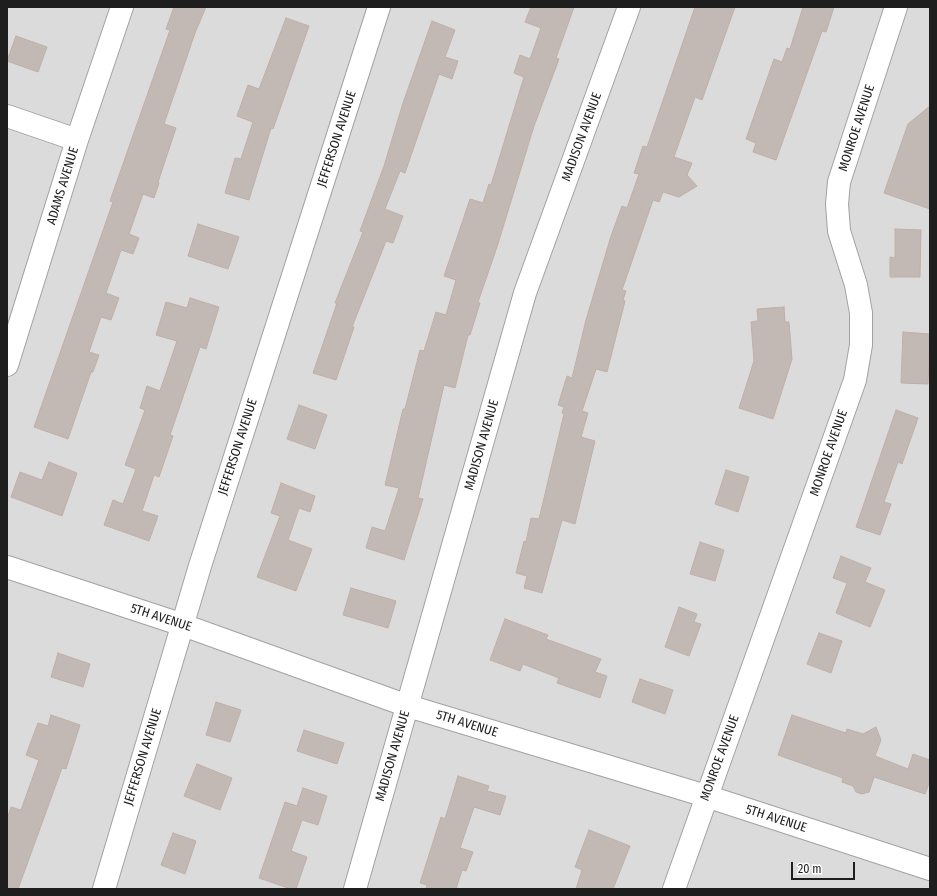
<!DOCTYPE html>
<style>
body{margin:0}
#map{position:relative;width:937px;height:896px;overflow:hidden;background:#efeae4;font-family:"Fira Sans Condensed",sans-serif}
canvas{display:block}
.frame{position:absolute;inset:0;border:8px solid #1e1e1e;pointer-events:none}
.scale{position:absolute;left:791px;top:862px;width:64px;height:18px;box-sizing:border-box;border:2px solid #1e1e1e;border-top:0;padding-left:5px;font-size:12px;line-height:14px;white-space:nowrap;color:#1e1e1e;-webkit-text-stroke:3px #fff;paint-order:stroke}
</style>
<div id="map">
<canvas width="937" height="896"></canvas>
<div class="frame"></div>
<div class="scale">20 m</div>
</div>
<script>
const ctx = document.querySelector('canvas').getContext('2d');
ctx.lineJoin = 'round';
function fillPath(path, color) { ctx.fillStyle = color; ctx.fill(path, 'evenodd'); }
const shape = rows => new Path2D(rows.map(r => 'M' + r).join(''));
function stroke(path, color, width, dash) { ctx.strokeStyle = color; ctx.lineWidth = width; ctx.lineCap = dash ? 'butt' : 'round'; ctx.setLineDash(dash || []); ctx.stroke(path); }
function write(font, color, halo, rows, align = 'center') {
  ctx.font = font + ' "Fira Sans Condensed",sans-serif'; ctx.lineWidth = 4; ctx.setLineDash([]); ctx.textBaseline = 'middle'; ctx.strokeStyle = halo; ctx.fillStyle = color; for (const [text, x, y, turn = 0] of rows) {
    ctx.save(); ctx.translate(x, y); ctx.rotate((+turn || 0) * Math.PI / 180); ctx.textAlign = isNaN(turn) ? turn : align; if (halo) ctx.strokeText(text, 0, 0); ctx.fillText(text, 0, 0); ctx.restore();
  }
}
fillPath(shape([
 [7,7,930,7,930,889,7,889]
]), '#dcdbdb');
const building = shape([
 [174,7,206,7,195,33,164,124,176,128,158,182,159,183,154,198,143,194,129,234,139,238,133,254,121,250,106,293,119,298,111,320,101,317,89,352,99,355,93,372,91,372,68,439,34,427,113,202,110,201,170,30,166,29,174,7],
 [531,7,574,7,556,58,559,59,534,126,497,247,478,302,480,303,470,335,468,335,455,388,444,385,418,498,423,499,404,560,366,548,372,527,385,531,399,488,385,485,403,409,405,409,420,350,424,351,436,312,446,315,456,280,444,276,470,199,483,203,489,184,491,185,524,77,514,73,520,55,530,59,541,28,525,22,531,7],
 [695,7,735,7,702,100,695,97,674,157,692,163,687,175,697,186,679,197,663,192,659,202,653,200,622,290,626,291,623,300,625,301,607,372,596,369,582,411,588,413,581,437,595,441,575,524,562,520,542,593,524,588,527,576,516,573,524,541,526,542,531,518,539,519,564,414,562,413,564,407,558,405,567,376,572,378,586,320,611,236,622,206,627,208,639,174,634,173,643,146,647,147,695,7],
 [803,7,834,7,826,32,822,31,776,160,753,152,756,143,746,139,774,59,782,62,787,48,790,49,803,7],
 [286,18,309,26,273,129,271,128,249,200,225,193,235,158,241,159,253,122,237,116,248,85,259,89,286,18],
 [432,21,455,30,445,57,458,61,452,79,439,74,405,173,400,171,385,209,403,216,393,243,386,241,352,327,354,327,336,380,313,373,337,303,335,303,363,232,360,231,384,166,403,103,432,21],
 [16,36,47,47,38,72,7,61,16,36],
 [930,106,930,209,884,193,908,124,930,106],
 [198,224,239,237,228,269,188,256,198,224],
 [895,229,921,230,920,277,890,277,890,257,895,258,895,229],
 [190,298,219,307,206,349,200,347,170,435,173,436,159,477,154,475,142,511,158,516,149,541,104,525,113,500,123,504,136,469,125,465,145,410,140,408,147,386,160,391,177,341,156,335,166,302,187,308,190,298],
 [784,307,785,322,789,322,792,359,773,419,739,408,754,361,751,322,758,321,757,309,784,307],
 [903,332,930,334,928,384,901,383,903,332],
 [299,405,327,415,315,449,287,439,299,405],
 [896,410,918,418,902,464,898,462,884,502,891,504,880,535,856,527,896,410],
 [49,462,77,473,62,516,11,497,20,472,42,480,49,462],
 [726,470,749,477,738,512,715,504,726,470],
 [281,483,315,496,310,512,299,508,288,540,312,549,296,591,257,577,280,516,271,513,281,483],
 [700,542,724,550,715,581,690,574,700,542],
 [841,556,871,568,865,582,885,590,870,627,836,613,847,583,833,578,841,556],
 [351,588,396,601,388,628,343,615,351,588],
 [679,607,697,614,694,622,701,624,689,656,665,647,679,607],
 [505,619,548,635,546,639,601,659,595,672,607,676,600,698,557,683,559,678,523,664,520,671,490,660,505,619],
 [819,633,842,641,831,673,807,664,819,633],
 [58,653,90,664,83,687,51,677,58,653],
 [640,679,673,690,665,714,632,702,640,679],
 [216,702,241,710,230,742,206,735,216,702],
 [51,715,80,725,66,769,62,768,18,889,7,889,7,819,11,807,21,810,39,760,26,755,38,723,48,726,51,715],
 [792,715,846,733,847,729,863,734,876,727,881,740,875,756,908,769,913,754,930,760,930,781,925,794,874,777,869,792,862,794,856,792,853,786,842,782,843,778,778,755,792,715],
 [304,730,344,743,337,764,297,751,304,730],
 [197,764,232,778,220,810,184,796,197,764],
 [458,776,489,786,487,791,506,796,500,815,474,807,460,848,473,852,466,871,462,870,456,889,426,889,427,885,420,883,441,817,445,819,458,776],
 [303,788,327,796,318,825,302,820,291,851,307,857,296,889,291,889,259,878,285,802,297,806,303,788],
 [589,830,630,846,613,889,576,889,582,870,575,867,589,830],
 [173,833,196,841,185,874,161,865,173,833]
]);
fillPath(building, '#c3b9b4');
stroke(building, '#c0afa7', 1);
const minor = shape([
 [7,116,77,140],
 [7,365,77,140,122,7],
 [7,567,183,625,408,706,706,796,930,869],
 [104,889,200,566,379,7],
 [355,889,525,293,629,7],
 [674,889,855,380,861,345,861,313,856,285,839,231,837,204,839,182,896,7]
]);
stroke(minor, '#a2a2a2', 24);
stroke(minor, '#fff', 22);
write('13px', '#1e1e1e', '#fff', [
 ["MONROE AVENUE",857,128,-72],
 ["MADISON AVENUE",582,137,-70],
 ["JEFFERSON AVENUE",337,139,-72],
 ["ADAMS AVENUE",63,186,-73],
 ["MADISON AVENUE",482,445,-74],
 ["JEFFERSON AVENUE",238,447,-72],
 ["MONROE AVENUE",829,453,-71],
 ["5TH AVENUE",161,618,18],
 ["5TH AVENUE",467,724,17],
 ["MADISON AVENUE",393,756,-74],
 ["JEFFERSON AVENUE",143,757,-73],
 ["MONROE AVENUE",720,758,-70],
 ["5TH AVENUE",776,819,18]
]);
</script>
